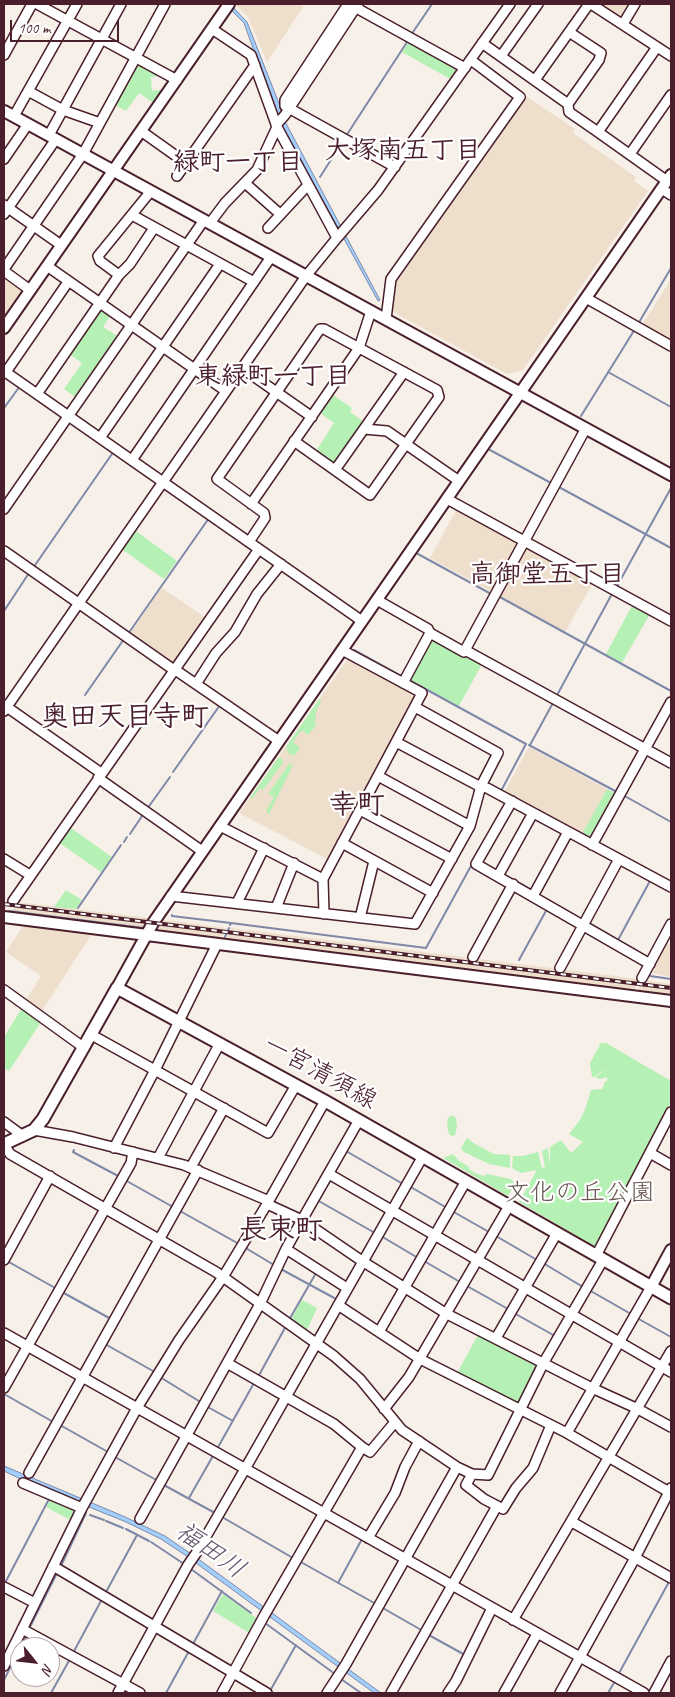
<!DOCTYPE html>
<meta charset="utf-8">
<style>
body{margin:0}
#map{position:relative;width:675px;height:1697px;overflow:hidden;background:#f7f0e8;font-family:Caveat,sans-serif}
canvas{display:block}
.frame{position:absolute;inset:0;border:5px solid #4a1f2b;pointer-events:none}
.north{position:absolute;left:10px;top:1637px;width:50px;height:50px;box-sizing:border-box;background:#fff;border:1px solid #b7a5aa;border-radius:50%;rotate:119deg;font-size:14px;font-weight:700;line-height:20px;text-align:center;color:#4a1f2b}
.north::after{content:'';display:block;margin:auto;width:18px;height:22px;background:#4a1f2b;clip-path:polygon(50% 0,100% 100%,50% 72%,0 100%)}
.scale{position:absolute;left:10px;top:20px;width:109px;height:22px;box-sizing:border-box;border:2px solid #4a1f2b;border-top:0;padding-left:6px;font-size:15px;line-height:18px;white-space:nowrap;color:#4a1f2b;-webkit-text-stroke:4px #fff;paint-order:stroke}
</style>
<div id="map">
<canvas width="675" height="1697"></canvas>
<div class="frame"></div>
<div class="north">N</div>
<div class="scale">100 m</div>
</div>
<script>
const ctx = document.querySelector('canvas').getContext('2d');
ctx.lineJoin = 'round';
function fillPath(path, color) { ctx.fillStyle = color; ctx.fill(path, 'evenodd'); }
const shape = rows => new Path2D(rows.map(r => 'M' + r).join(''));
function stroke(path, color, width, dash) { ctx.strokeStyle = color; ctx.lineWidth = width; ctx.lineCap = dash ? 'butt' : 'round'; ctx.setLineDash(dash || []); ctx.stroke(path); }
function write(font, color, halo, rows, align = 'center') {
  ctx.font = font + ' Caveat,"Klee One",sans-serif'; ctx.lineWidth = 4.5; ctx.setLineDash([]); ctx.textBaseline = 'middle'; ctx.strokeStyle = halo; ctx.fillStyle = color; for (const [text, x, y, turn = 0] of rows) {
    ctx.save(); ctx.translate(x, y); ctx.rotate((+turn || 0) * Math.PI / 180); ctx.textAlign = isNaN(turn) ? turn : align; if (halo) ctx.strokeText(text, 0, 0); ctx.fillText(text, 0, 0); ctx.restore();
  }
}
fillPath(shape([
 [235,4,297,4,303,7,267,62,248,17],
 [598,4,632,4,621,19],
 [526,96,575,129,573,133,636,177,634,181,648,191,523,370,507,374,393,312,392,309,396,280],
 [4,274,24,291,4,320],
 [671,279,671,340,643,324],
 [458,507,594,581,565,632,430,558],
 [162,588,206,618,172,665,129,635],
 [349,657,418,695,329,860,239,813],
 [529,747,607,789,582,835,504,793],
 [17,902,149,918,150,920,145,928,12,911],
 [160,920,175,921,226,928,220,939,155,931],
 [25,923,93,932,40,1014,24,1003,41,976,6,952],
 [231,928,639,979,639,981,634,991,226,939],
 [666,942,671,945,671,977,652,973,656,966,653,964],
 [642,980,671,984,671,996,637,991]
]), '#eedecc');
fillPath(shape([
 [410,40,458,67,459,70,452,80,402,52],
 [138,63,161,75,151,77,152,91,165,89,155,104,139,93,126,111,113,104,135,64],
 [98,309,101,309,111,315,103,327,119,337,77,398,64,389,82,363,68,353],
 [333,395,352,408,350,412,364,422,336,462,334,463,316,451,334,423,320,413],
 [133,529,177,561,164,579,120,548],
 [634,602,651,612,622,663,606,654],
 [430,636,482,664,459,706,407,678],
 [320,698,321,701,316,712,315,722,316,724,314,728,308,735,302,730,293,742,300,748,295,755,292,755,288,753,286,747],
 [278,758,282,758,283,763,263,790,260,788,252,799,250,798],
 [289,764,293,765,269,814,266,811,274,797,268,794],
 [607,789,619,795,594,840,581,836],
 [68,826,112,857,101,872,58,842],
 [66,890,82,900,76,909,54,907],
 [22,1008,41,1022,9,1071,4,1068,4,1037],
 [599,1043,606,1043,671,1081,671,1101,596,1247,519,1202,537,1170,521,1173,512,1168,513,1156,523,1156,538,1152,542,1168,545,1167,542,1151,548,1148,550,1165,550,1147,561,1140,571,1153,583,1142,569,1134,580,1120,585,1110,591,1090,602,1089,604,1085,604,1082,607,1081,607,1077,601,1079,595,1078,606,1068,594,1077,592,1077,590,1063,600,1045],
 [452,1115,456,1118,457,1127,455,1135,452,1136,449,1134,447,1125,448,1118],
 [467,1138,475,1144,494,1154,510,1155,510,1168,489,1164,464,1152,461,1148],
 [453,1154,459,1161,468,1166,469,1169,475,1173,484,1176,487,1174,510,1179,513,1181,514,1186,508,1196,443,1158],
 [302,1300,317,1308,306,1332,290,1321],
 [478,1335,539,1366,519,1406,456,1375],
 [52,1497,78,1508,72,1521,46,1507],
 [223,1594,259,1620,251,1634,213,1611]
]), '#b5f0b4');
const water = shape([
 [225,4,230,4,247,22,280,106,281,114,380,300,378,301,278,118,244,23,225,4],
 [4,1466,123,1516,165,1536,197,1558,381,1693,374,1693,185,1555,161,1539,126,1522,25,1481,4,1471,4,1466]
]);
fillPath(water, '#a2cefc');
stroke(water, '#7f88a8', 1);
stroke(shape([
 [411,35,432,4],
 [346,136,409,39],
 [320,177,343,141],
 [638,324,671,268],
 [608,372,671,407],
 [4,408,20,386],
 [581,416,635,329],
 [490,450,551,483],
 [557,486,671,548],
 [418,554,493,595],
 [33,568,114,451],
 [616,588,671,488],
 [498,596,671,691],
 [4,611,29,573],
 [128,634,209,518],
 [354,650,403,677],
 [409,680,526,744,501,791],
 [85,695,124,639],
 [556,697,613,592],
 [529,745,617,792],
 [530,745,554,701],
 [173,772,220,705],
 [623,795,671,822],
 [147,809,170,777],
 [502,809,506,803],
 [130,834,144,813],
 [124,842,127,837],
 [484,863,493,869],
 [506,876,530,889],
 [541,896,579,918],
 [78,908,121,845],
 [4,911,5,911],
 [9,911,144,928],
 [172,915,172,916,231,923,230,925],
 [231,923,426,948,472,864],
 [591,924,646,956],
 [224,939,229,928],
 [618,940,651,879],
 [519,960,547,909],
 [649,973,650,976,671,979],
 [74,1150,73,1152,120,1177],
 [346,1151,403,1184],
 [125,1180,173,1207],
 [409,1186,447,1208],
 [317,1200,375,1233],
 [180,1211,239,1244],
 [452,1211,489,1232],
 [381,1236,418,1258],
 [496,1236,537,1260],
 [244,1247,274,1265],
 [7,1261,57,1289],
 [424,1261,460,1282],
 [543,1263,583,1287],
 [279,1268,336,1299],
 [467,1286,508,1309],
 [589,1290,631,1314],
 [62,1292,111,1319],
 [514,1313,555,1336],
 [637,1318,671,1337],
 [289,1320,316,1273],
 [105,1344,153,1371],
 [160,1377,202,1403],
 [258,1377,286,1326],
 [4,1394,55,1423],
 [206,1406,233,1421],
 [60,1425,108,1452],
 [217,1449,254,1383],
 [115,1457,158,1481],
 [162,1484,215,1513],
 [189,1498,214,1454],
 [90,1515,104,1520],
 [222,1517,293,1558],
 [106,1521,123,1528],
 [126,1529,149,1541],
 [151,1542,184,1564],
 [299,1561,376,1604],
 [61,1566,86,1513],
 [191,1569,251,1613],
 [5,1583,49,1499],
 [338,1583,362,1539],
 [106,1592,137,1535],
 [381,1607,423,1631],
 [492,1613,529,1634],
 [265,1623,335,1674],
 [29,1629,57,1573],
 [427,1634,465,1655],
 [540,1640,572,1658],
 [193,1644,222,1591],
 [20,1647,26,1636],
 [73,1653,102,1599],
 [584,1664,593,1670],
 [618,1675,670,1580],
 [341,1679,361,1693],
 [4,1680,20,1648],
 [270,1691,296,1645],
 [51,1693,70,1659],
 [166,1693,189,1651],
 [608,1693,615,1681]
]), '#7f88a8', 2);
const minor = shape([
 [37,4,177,80],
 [348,4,285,100,285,106,395,167],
 [591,4,671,56],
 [351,5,465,68],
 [623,24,635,4],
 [212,29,251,55,277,127,337,238],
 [482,43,568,104,599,60,601,53,569,32],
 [657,47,598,132,667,181],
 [4,55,32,4],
 [501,56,538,4],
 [535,80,589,4],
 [28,91,63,110,100,123],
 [568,104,569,112,598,132],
 [14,116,77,4],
 [276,125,285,115,358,4],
 [141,131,186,163],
 [49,135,121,4],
 [630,154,671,95],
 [4,159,28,124],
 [177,176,255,65],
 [245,183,280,214],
 [662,189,671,195],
 [4,205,61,245],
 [4,214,56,139],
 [132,215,254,282],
 [210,223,225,203,257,170,277,127],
 [268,228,308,185],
 [47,266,226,391],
 [4,269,83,154,165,4],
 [4,271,30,290],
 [119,275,100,261,98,256,151,191],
 [586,298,671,346],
 [386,319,391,279,520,97,471,60],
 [242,368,312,417],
 [4,371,362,621],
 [6,372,68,282],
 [37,394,119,275,130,264,154,228],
 [364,429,387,431,459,481],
 [100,438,220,264],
 [132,460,271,257],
 [335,470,404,372],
 [447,499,671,621],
 [251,504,359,348,371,311],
 [4,509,204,220],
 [249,542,265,518,264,513,217,479,320,329,324,329,437,390,439,397,370,495,294,441],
 [4,551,174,670],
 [377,600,428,629,430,633,464,652,586,428],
 [465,650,671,763],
 [174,669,279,741],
 [403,683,430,633],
 [196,684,216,653,235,632,257,594,281,564],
 [4,705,101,773],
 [4,711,306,276,337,238,378,190,510,4],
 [396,742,477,785,487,788,671,887],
 [378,776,470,826],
 [98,778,202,851],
 [512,801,476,864,650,964],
 [360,810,452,859],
 [220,826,323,879,422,693,342,650],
 [342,843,433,893],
 [592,845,671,702],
 [4,859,30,875],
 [498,876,533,813],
 [323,879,324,914],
 [171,896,415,924,470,826,481,786,498,753,415,707],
 [533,896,568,832],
 [13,901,259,549],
 [237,903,264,848],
 [276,908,294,863],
 [360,918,374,861],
 [473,957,513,884],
 [560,968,619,859],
 [642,978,671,924],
 [4,990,83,1047],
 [90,1034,268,1133,296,1085],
 [4,1122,23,1136],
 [34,1130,73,1137,184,1165,269,1201],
 [4,1144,10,1154,216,1272,334,1356,360,1379,402,1430,457,1467,472,1474,488,1475,544,1362,603,1260],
 [114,1148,155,1070,217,944],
 [650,1153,671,1165],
 [158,1158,220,1043],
 [191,1167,224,1108],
 [329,1174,671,1372],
 [267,1204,302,1220,362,1261,447,1314,592,1388,638,1409,671,1427],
 [286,1249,347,1288],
 [596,1256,671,1112],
 [4,1260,50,1176],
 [338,1305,420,1359,567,1433,669,1492],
 [379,1332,466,1181],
 [4,1333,644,1693],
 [496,1338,557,1233],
 [227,1363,334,1424,362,1447],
 [4,1388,131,1163,133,1152],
 [384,1409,409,1377,509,1206],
 [567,1433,651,1287],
 [29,1473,198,1170],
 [472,1474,466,1485,484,1499,503,1509,516,1488,533,1468,551,1425],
 [23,1483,82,1508],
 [140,1519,260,1304,286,1249,302,1220,359,1120],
 [572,1522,671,1578],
 [368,1538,395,1493,405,1467,419,1441],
 [53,1566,267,1693],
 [4,1587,35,1603],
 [513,1620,671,1351],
 [22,1629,140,1693],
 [4,1666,82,1508,137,1408,179,1340,223,1277,267,1204,325,1101],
 [118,1693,188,1565,197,1552,245,1469,423,1156],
 [222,1693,264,1616,362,1447,370,1452,395,1422],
 [327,1693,346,1664,457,1467],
 [391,1693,497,1506],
 [448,1693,456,1681,492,1608],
 [504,1693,537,1634],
 [560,1693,635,1558,671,1488],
 [654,1693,671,1661]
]);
const tertiary = shape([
 [4,111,671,475],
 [4,328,229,4],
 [4,917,671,1001],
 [117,988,153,923,671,175],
 [651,1287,671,1250]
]);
const secondary = shape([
 [4,1144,34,1130,43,1119,117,988,325,1101,671,1298]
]);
stroke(minor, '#4a1f2b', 12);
stroke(tertiary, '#4a1f2b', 14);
stroke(secondary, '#4a1f2b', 15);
stroke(minor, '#fff', 9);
stroke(tertiary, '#fff', 10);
stroke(secondary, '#fff', 11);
const rail = shape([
 [4,904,671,988]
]);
stroke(rail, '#4a1f2b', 4);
stroke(rail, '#fff', 2, [5.5]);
write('25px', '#4a1f2b', '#fff', [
 ["一宮清須線",320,1073,29]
]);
write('25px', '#65534d', '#fff', [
 ["文化の丘公園",580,1193]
]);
write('bold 26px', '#4a1f2b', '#fff', [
 ["大塚南五丁目",403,151],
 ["緑町一丁目",238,163],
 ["東緑町一丁目",273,377],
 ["高御堂五丁目",547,575]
]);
write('italic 26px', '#64546a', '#fff', [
 ["福田川",210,1551,35]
]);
write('bold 28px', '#4a1f2b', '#fff', [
 ["奥田天目寺町",125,718],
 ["幸町",357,806],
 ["長束町",281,1231]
]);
</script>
